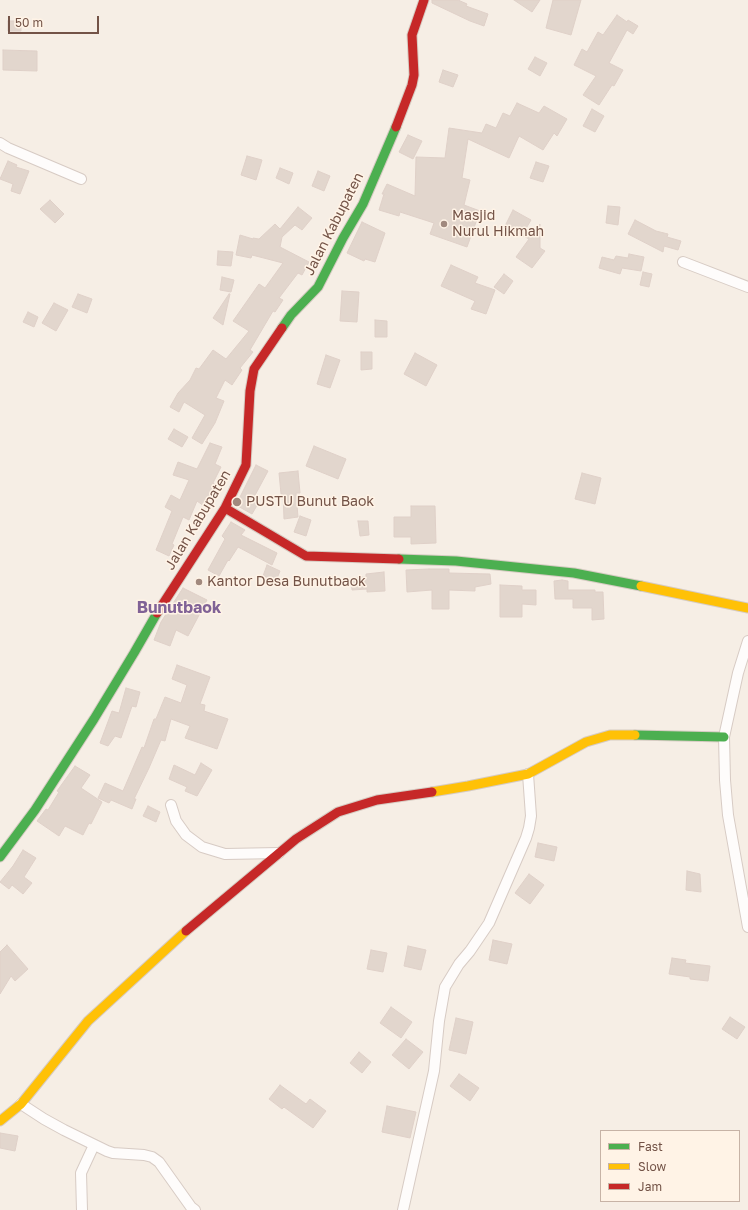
<!DOCTYPE html>
<style>
body{margin:0}
#map{position:relative;width:748px;height:1210px;overflow:hidden;background:#f6eee5;font-family:"Golos Text",sans-serif}
canvas{display:block}
.legend{position:absolute;left:600px;top:1130px;width:140px;height:72px;box-sizing:border-box;background:#fff3e6;border:1px solid #c7b3a6;margin:0;padding:5px 7px;list-style:none;font-size:12px;color:#735347}
.legend li{display:flex;align-items:center;gap:8px;height:20px}
.legend b{width:20px;border:1px solid #c7b3a6}
.scale{position:absolute;left:8px;top:16px;width:91px;height:18px;box-sizing:border-box;border:2px solid #735347;border-top:0;padding-left:5px;font-size:12px;line-height:14px;white-space:nowrap;color:#735347;-webkit-text-stroke:3px #fff3e6;paint-order:stroke}
</style>
<div id="map">
<canvas width="748" height="1210"></canvas>
<ul class="legend">
<li><b style="height:5px;background:#4caf50"></b>Fast</li>
<li><b style="height:5px;background:#ffc107"></b>Slow</li>
<li><b style="height:5px;background:#c62828"></b>Jam</li>
</ul>
<div class="scale">50 m</div>
</div>
<script>
const ctx = document.querySelector('canvas').getContext('2d');
ctx.lineJoin = 'round';
function fillPath(path, color) { ctx.fillStyle = color; ctx.fill(path, 'evenodd'); }
const shape = rows => new Path2D(rows.map(r => 'M' + r).join(''));
function stroke(path, color, width, dash) { ctx.strokeStyle = color; ctx.lineWidth = width; ctx.lineCap = dash ? 'butt' : 'round'; ctx.setLineDash(dash || []); ctx.stroke(path); }
function write(font, color, halo, rows, align = 'center') {
  ctx.font = font + ' "Golos Text",sans-serif'; ctx.lineWidth = 3; ctx.setLineDash([]); ctx.textBaseline = 'middle'; ctx.strokeStyle = halo; ctx.fillStyle = color; for (const [text, x, y, turn = 0] of rows) {
    ctx.save(); ctx.translate(x, y); ctx.rotate((+turn || 0) * Math.PI / 180); ctx.textAlign = isNaN(turn) ? turn : align; if (halo) ctx.strokeText(text, 0, 0); ctx.fillText(text, 0, 0); ctx.restore();
  }
}
const building = shape([
 [432,0,458,0,467,4,466,6,488,14,484,26,470,21,432,3,432,0],
 [514,0,540,0,532,12,514,0],
 [553,0,581,0,571,35,546,28,553,0],
 [617,15,627,22,628,20,638,26,633,34,627,30,609,63,623,70,614,86,612,85,599,105,583,95,596,76,574,65,582,49,587,52,598,32,603,35,617,15],
 [8,21,21,21,21,31,8,31,8,21],
 [3,50,37,51,37,71,3,70,3,50],
 [535,57,547,63,540,76,528,69,535,57],
 [443,70,458,75,453,87,439,82,443,70],
 [517,103,539,113,544,106,567,119,557,136,554,133,543,150,519,136,509,158,468,139,462,178,470,180,464,205,480,211,467,247,430,234,434,223,400,212,399,216,379,210,384,194,382,194,387,184,415,196,416,157,445,158,449,128,482,133,486,124,496,128,503,113,510,116,517,103],
 [592,109,604,116,595,132,583,126,592,109],
 [408,135,422,141,413,159,399,152,408,135],
 [247,156,262,160,256,180,241,175,247,156],
 [8,161,17,165,16,167,29,171,20,194,11,191,13,184,0,179,8,161],
 [536,162,549,166,543,182,530,178,536,162],
 [280,168,293,173,289,184,276,178,280,168],
 [318,171,330,176,324,191,312,186,318,171],
 [50,200,64,214,55,223,40,209,50,200],
 [608,206,620,207,618,225,606,223,608,206],
 [298,207,312,218,302,230,295,225,282,237,280,247,309,262,302,275,298,273,279,298,283,300,275,312,273,311,250,350,253,352,240,368,242,370,232,385,225,380,216,398,224,401,215,423,202,444,192,438,205,415,184,402,179,412,170,407,178,393,190,380,196,368,199,369,213,350,226,359,249,331,233,321,259,284,265,288,283,263,252,255,251,258,236,255,240,235,253,239,253,238,259,239,275,224,280,229,298,207],
 [513,210,531,220,524,232,534,232,540,224,540,248,545,251,532,268,516,257,529,239,505,226,513,210],
 [635,220,656,231,668,234,667,237,681,241,678,250,664,246,663,252,628,234,635,220],
 [362,222,385,233,375,262,365,259,364,261,347,253,362,222],
 [218,251,233,252,231,266,217,265,218,251],
 [629,254,644,257,641,271,622,268,620,274,599,268,602,257,614,260,616,256,628,258,629,254],
 [451,265,478,277,475,283,495,290,486,314,471,309,475,301,441,286,451,265],
 [643,272,652,274,649,287,640,285,643,272],
 [504,274,513,281,504,294,494,287,504,274],
 [222,277,234,280,231,292,220,290,222,277],
 [342,291,359,292,357,322,340,321,342,291],
 [78,294,92,299,87,313,72,307,78,294],
 [229,294,230,294,223,325,213,318,229,294],
 [54,303,68,310,56,331,42,323,54,303],
 [28,312,38,317,34,327,23,322,28,312],
 [375,320,387,321,387,337,375,337,375,320],
 [361,352,372,352,372,369,361,370,361,352],
 [415,353,437,365,426,386,404,374,415,353],
 [326,355,340,360,330,388,317,384,326,355],
 [174,429,188,437,182,447,168,439,174,429],
 [210,443,222,447,215,464,221,467,213,483,217,486,204,506,197,501,189,520,183,517,172,544,174,545,169,556,156,550,172,511,165,507,171,495,180,500,189,480,173,475,178,462,197,469,210,443],
 [314,446,346,459,338,479,306,466,314,446],
 [256,465,268,471,253,499,259,502,252,514,236,505,256,465],
 [298,471,300,493,296,493,298,517,284,519,283,494,281,494,279,473,298,471],
 [582,473,601,478,595,504,575,499,582,473],
 [411,506,435,506,436,543,411,544,411,537,394,537,394,517,411,517,411,506],
 [300,516,311,520,306,536,294,532,300,516],
 [358,521,368,521,369,535,360,536,358,521],
 [231,522,245,530,241,535,277,553,272,565,238,547,229,561,228,560,219,576,208,570,225,539,222,536,231,522],
 [267,565,280,571,276,581,263,576,267,565],
 [429,569,449,569,449,573,490,574,491,584,475,587,475,591,449,590,449,609,432,609,432,590,407,592,406,570,429,569],
 [384,572,385,591,367,592,367,589,352,590,351,578,366,577,366,574,384,572],
 [562,580,568,581,568,590,595,590,595,592,603,592,604,619,592,620,592,608,573,608,573,599,555,599,554,581,562,580],
 [500,585,522,586,522,590,536,590,536,605,522,604,522,617,500,617,500,585],
 [183,588,207,600,188,636,176,630,170,646,154,640,161,622,183,588],
 [177,665,210,677,200,704,205,705,204,711,228,719,217,749,185,738,190,726,171,719,165,741,161,740,149,768,134,799,136,799,132,809,111,800,109,803,98,798,105,783,123,791,142,747,144,748,154,719,156,719,165,697,181,703,187,685,172,679,177,665],
 [126,688,140,692,136,707,132,706,121,738,115,736,108,746,100,743,112,711,119,713,126,688],
 [201,763,212,770,197,796,185,791,187,787,169,779,174,765,195,775,201,763],
 [75,766,90,775,81,788,102,802,91,824,89,823,83,835,65,826,59,836,37,821,46,809,48,810,59,792,57,791,75,766],
 [148,806,160,812,156,822,143,816,148,806],
 [538,843,557,847,554,861,535,857,538,843],
 [23,850,36,858,24,877,32,883,23,894,12,885,9,889,0,882,13,866,23,850],
 [687,871,700,874,701,892,686,890,687,871],
 [529,874,544,885,530,904,515,893,529,874],
 [493,940,512,944,507,964,489,960,493,940],
 [7,945,28,969,15,981,11,976,0,994,0,952,7,945],
 [408,946,426,950,421,970,404,966,408,946],
 [371,950,387,953,383,972,367,969,371,950],
 [672,958,686,960,685,963,710,966,708,981,690,979,690,977,669,974,672,958],
 [391,1007,412,1022,401,1038,380,1023,391,1007],
 [730,1017,745,1027,737,1039,722,1029,730,1017],
 [456,1018,473,1022,466,1054,449,1050,456,1018],
 [406,1039,423,1052,409,1069,392,1055,406,1039],
 [359,1052,371,1062,362,1073,350,1063,359,1052],
 [459,1074,479,1088,470,1101,450,1086,459,1074],
 [280,1085,306,1104,310,1099,326,1111,313,1128,284,1107,282,1109,269,1099,280,1085],
 [387,1106,416,1112,410,1138,382,1132,387,1106],
 [0,1133,18,1136,15,1151,0,1148,0,1133]
]);
fillPath(building, '#e2d6cd');
stroke(building, '#dfd0c8', 1);
const street = shape([
 [0,143,8,148,81,179],
 [683,262,748,287],
 [748,641,738,673,724,737,725,780,728,815,748,927],
 [171,805,176,821,186,835,202,847,225,854,279,853],
 [21,1104,44,1119,64,1130,107,1151,113,1153,144,1155,152,1157,159,1162,191,1207,195,1210],
 [82,1210,81,1173,94,1145],
 [403,1210,434,1071,439,1021,445,987,459,964,470,951,489,923,526,838,529,828,531,816,528,774]
]);
const fast = shape([
 [282,328,291,315,318,287,343,238,363,204,396,127],
 [399,559,456,561,574,573,641,586],
 [635,735,724,737],
 [0,857,35,810,94,719,134,653,157,613]
]);
const slow = shape([
 [641,586,748,608],
 [432,792,468,786,528,774,586,742,610,735,635,735],
 [0,1121,21,1104,88,1021,186,931]
]);
const jam = shape([
 [396,127,412,85,414,75,412,35,424,0],
 [225,508,306,556,399,559],
 [157,613,225,508,246,465,250,391,254,369,282,328],
 [186,931,296,839,338,812,377,800,432,792]
]);
stroke(street, '#d7cbc4', 12);
stroke(fast, '#d6cbc2', 11);
stroke(slow, '#d6cbc2', 11);
stroke(jam, '#d6cbc2', 11);
stroke(street, '#fefcfb', 10);
stroke(fast, '#4caf50', 9);
stroke(slow, '#ffc107', 9);
stroke(jam, '#c62828', 9);
for (const [x, y, r, color] of [
 [444,224,4,"#a1897e"],
 [237,502,5,"#a1897e"],
 [199,582,4,"#a1897e"]
]) { const dot = new Path2D(); dot.arc(x, y, r, 0, 2 * Math.PI); ctx.fillStyle = color; ctx.fill(dot); stroke(dot, '#fff3e6', 1.5); }
write('14px', '#735347', '#fff3e6', [
 ["Masjid",452,216],
 ["Nurul Hikmah",452,232],
 ["PUSTU Bunut Baok",246,502],
 ["Kantor Desa Bunutbaok",207,582]
], 'left');
write('14px', '#735347', '#fff3e6', [
 ["Jalan Kabupaten",334,224,-63],
 ["Jalan Kabupaten",198,520,-59]
]);
write('bold 16px', '#806296', '#fff3e6', [
 ["Bunutbaok",179,608]
]);
</script>
